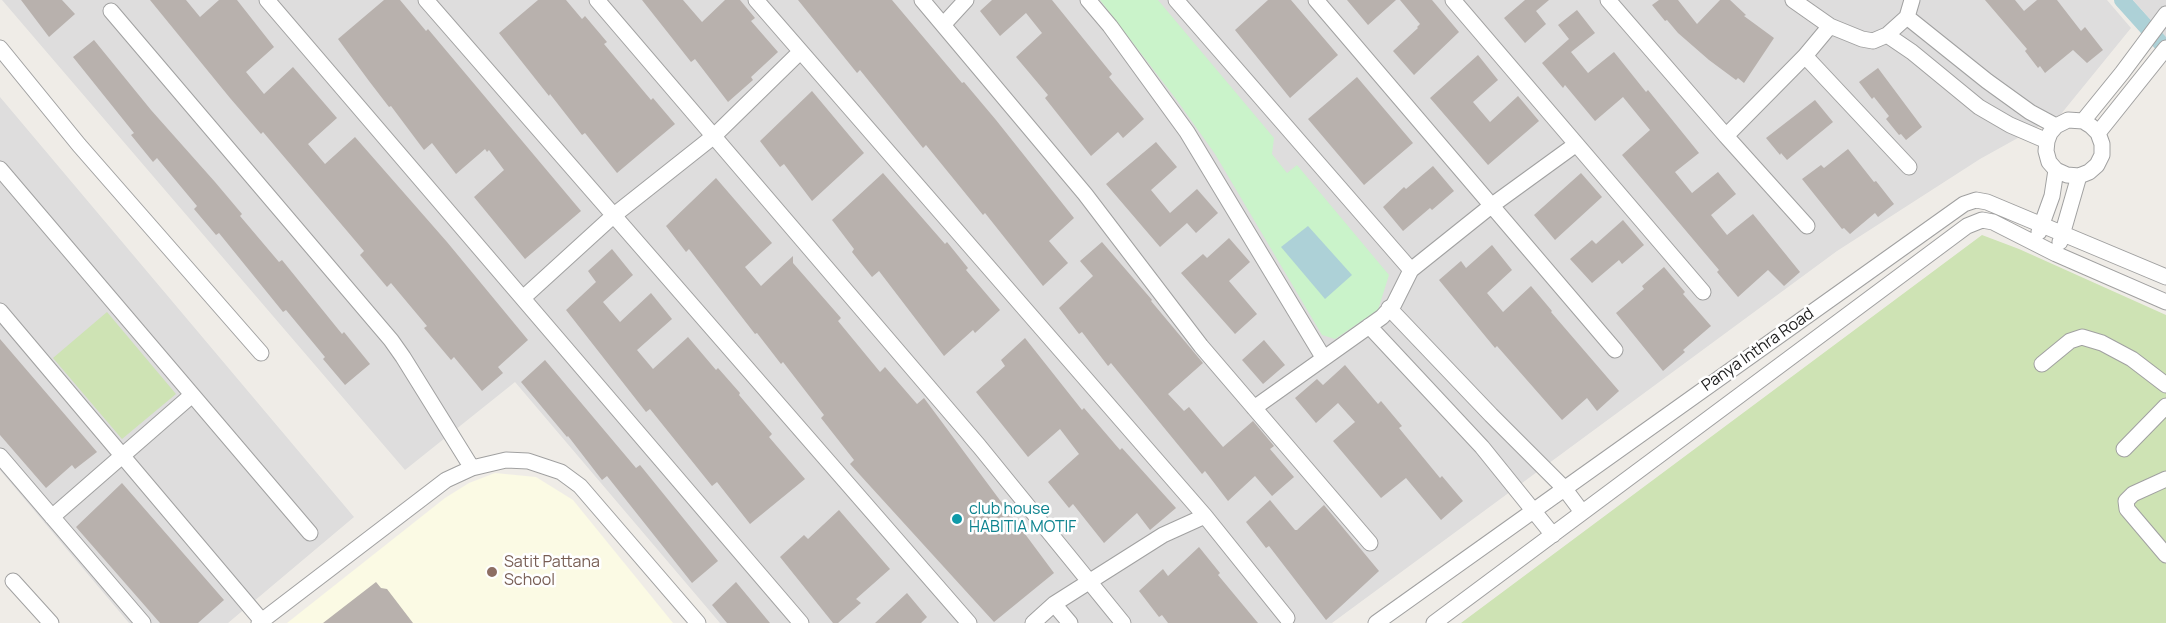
<!DOCTYPE html>
<style>
body{margin:0}
canvas{display:block;background:#efece7}
</style>
<canvas width="2166" height="623"></canvas>
<script>
const ctx = document.querySelector('canvas').getContext('2d');
ctx.lineJoin = 'round';
function fillPath(path, color) { ctx.fillStyle = color; ctx.fill(path, 'evenodd'); }
const shape = rows => new Path2D(rows.map(r => 'M' + r).join(''));
function stroke(path, color, width, dash) { ctx.strokeStyle = color; ctx.lineWidth = width; ctx.lineCap = dash ? 'butt' : 'round'; ctx.setLineDash(dash || []); ctx.stroke(path); }
function write(font, color, halo, rows, align = 'center') {
  ctx.font = font + ' Manrope,sans-serif'; ctx.lineWidth = 5; ctx.setLineDash([]); ctx.textBaseline = 'middle'; ctx.strokeStyle = halo; ctx.fillStyle = color; for (const [text, x, y, turn = 0] of rows) {
    ctx.save(); ctx.translate(x, y); ctx.rotate((+turn || 0) * Math.PI / 180); ctx.textAlign = isNaN(turn) ? turn : align; if (halo) ctx.strokeText(text, 0, 0); ctx.fillText(text, 0, 0); ctx.restore();
  }
}
fillPath(shape([
 [2,0,2107,0,2131,28,2061,114,1980,159,1837,251,1332,623,720,623,515,382,405,470],
 [2133,0,2166,0,2166,37],
 [0,97,354,517,228,623,129,623,0,470]
]), '#dedddd');
fillPath(shape([
 [495,473,536,477,573,500,673,623,287,623,445,498,469,483]
]), '#fbfae4');
fillPath(shape([
 [1982,235,2019,249,2166,315,2166,623,1461,623],
 [107,312,176,394,122,439,53,358]
]), '#cee3b4');
fillPath(shape([
 [1100,0,1158,0,1274,138,1272,154,1287,173,1297,165,1389,275,1378,310,1335,339,1322,335,1215,154,1176,99]
]), '#caf3ca');
fillPath(shape([
 [1308,226,1352,275,1325,299,1281,247]
]), '#add1d7');
stroke(shape([
 [2122,0,2166,49]
]), '#add1d7', 16);
fillPath(shape([
 [21,0,62,0,75,14,49,37],
 [150,0,186,0,200,17,219,0,237,0,274,47,246,72,264,94,293,67,337,118,308,144,325,164,355,137,447,242,528,340,498,367,503,373,482,391,454,357,451,360,424,328,427,326,391,283,387,287,360,255,364,251,263,132,261,134,230,98],
 [384,0,400,0,426,31,428,29,581,211,525,259,474,197,504,170,489,150,487,152,485,149,456,174,432,143,424,150,391,106,389,107,369,81,338,39],
 [538,0,566,0,582,19,585,16,607,42,604,44,651,100,653,98,675,124,617,173,585,133,582,135,550,94,549,96,499,33],
 [642,0,683,0,702,22,725,0,740,0,755,18,751,21,778,52,751,77,753,80,728,102,695,59,691,62],
 [798,0,892,0,962,83,964,82,996,120,1074,218,1049,241,1068,263,1043,286,985,213,983,215,926,145,923,148,860,70,857,73],
 [992,0,1052,0,1112,74,1109,77,1144,119,1123,138,1118,132,1091,156,1045,98,1048,95,1016,57,1042,33,1026,13,1000,36,980,11],
 [1268,0,1291,0,1338,55,1290,98,1235,30],
 [1347,0,1396,0,1368,25],
 [1400,0,1432,0,1459,32,1414,75,1393,51,1418,28,1417,27,1420,24],
 [1525,0,1549,0,1536,11,1546,24,1525,43,1504,18],
 [1659,0,1678,0,1697,24,1720,0,1730,0,1746,15,1744,16,1774,38,1744,83,1738,78,1736,80,1709,60,1678,33,1667,20,1665,21,1652,5],
 [1985,0,2015,0,2024,11,2037,0,2057,0,2081,31,2085,27,2103,50,2087,63,2073,50,2045,73,2040,66,2038,68,2025,51,2027,49],
 [1577,10,1595,33,1571,52,1588,73,1614,52,1646,92,1648,90,1699,153,1675,172,1692,193,1718,172,1736,194,1711,215,1727,235,1753,214,1800,272,1784,286,1768,270,1738,297,1717,272,1719,270,1622,155,1650,130,1623,97,1595,121,1565,85,1563,88,1542,63,1569,39,1558,25],
 [94,40,151,110,215,182,242,214,240,216,279,262,282,260,342,334,344,332,370,364,345,385,323,359,325,357,286,310,283,312,219,233,216,235,194,209,197,206,157,158,153,162,131,135,134,133,73,57],
 [1478,55,1498,80,1473,102,1490,122,1518,96,1539,121,1488,165,1430,98],
 [1878,68,1922,127,1906,140,1901,134,1899,135,1886,119,1889,116,1874,97,1872,99,1859,82],
 [1357,77,1413,143,1364,185,1308,119],
 [812,91,864,153,812,201,784,164,780,167,760,141],
 [1815,100,1833,122,1787,160,1781,153,1780,155,1766,138],
 [1156,142,1177,167,1151,190,1170,213,1197,189,1218,213,1196,233,1187,223,1160,247,1106,184],
 [1848,149,1874,182,1876,181,1894,204,1878,217,1875,213,1850,234,1844,228,1842,229,1802,179,1821,165,1824,168],
 [1433,166,1454,191,1432,210,1430,208,1403,231,1383,207,1404,187,1406,189],
 [883,173,945,244,947,242,968,268,966,270,1000,310,975,333,973,330,944,356,879,271,872,277,852,252,854,249,832,220],
 [1581,173,1602,197,1555,240,1534,215],
 [716,178,772,243,745,267,761,286,793,256,793,263,841,318,838,321,880,372,885,367,917,404,924,398,1054,573,994,622,850,464,854,460,821,418,824,415,783,362,781,364,757,333,755,334,689,249,686,252,666,226],
 [1623,220,1644,245,1622,264,1619,260,1592,283,1570,259,1592,240,1596,244],
 [1229,238,1250,262,1229,281,1257,314,1235,334,1181,273,1203,254,1207,258],
 [1102,242,1152,300,1151,301,1203,363,1168,394,1184,411,1189,407,1223,447,1253,421,1274,446,1270,449,1294,477,1272,496,1255,476,1228,501,1205,471,1202,474,1111,363,1108,366,1082,332,1079,334,1059,308,1093,276,1080,261],
 [1492,245,1512,270,1487,293,1503,312,1531,286,1552,311,1551,312,1619,391,1597,411,1587,398,1562,420,1497,346,1495,348,1439,280,1461,261,1466,268],
 [612,249,633,275,603,302,620,322,651,293,672,319,637,350,653,369,688,337,716,370,718,368,740,393,739,395,772,434,769,437,805,479,750,524,717,482,712,486,650,409,646,412,566,310,596,282,588,271],
 [1664,267,1685,292,1683,294,1711,326,1683,350,1685,352,1663,371,1616,313,1644,289,1642,286],
 [1025,338,1082,410,1084,408,1120,450,1122,448,1176,508,1150,530,1137,513,1104,543,1073,504,1069,508,1048,482,1079,454,1060,429,1028,457,976,392,1005,366,1001,360],
 [0,339,97,452,75,469,72,465,46,488,0,435],
 [1264,340,1285,365,1263,384,1242,360],
 [545,360,636,468,640,465,718,561,692,583,607,476,602,480,568,436,567,437,521,382],
 [1345,365,1378,404,1381,401,1402,426,1399,428,1440,478,1442,476,1463,501,1441,520,1406,478,1381,498,1333,441,1355,422,1338,403,1316,423,1295,398,1317,379,1323,385],
 [122,483,224,600,198,623,160,623,76,527],
 [1270,500,1295,530,1297,530,1324,505,1379,571,1326,620,1269,546,1266,548,1246,522],
 [839,510,890,569,856,599,861,603,838,623,833,623,780,557,804,535,808,539],
 [1199,547,1220,573,1218,575,1258,623,1168,623,1162,615,1159,617,1139,591,1163,569,1168,576],
 [376,582,381,588,387,589,413,623,323,623],
 [736,582,770,623,727,623,712,605],
 [907,593,927,617,921,623,875,623]
]), '#b8b1ad');
const minor = shape([
 [267,0,801,623],
 [426,0,969,623],
 [597,0,979,446,1123,623],
 [756,0,1205,516,1287,618],
 [922,0,1085,194,1201,346,1370,543],
 [1088,0,1110,26,1187,132,1323,357],
 [1176,0,1411,270],
 [1316,0,1615,350],
 [1453,0,1703,292],
 [1608,0,1726,136,1805,56],
 [1793,0,1830,26,1862,39,1873,41,1887,35,1907,17,1912,0],
 [111,11,391,340,403,357,472,468],
 [1907,17,1987,81,2030,112,2056,126],
 [943,25,966,0],
 [1830,26,1805,56,1909,167],
 [1887,35,1912,52,1979,107,2010,125,2047,141],
 [0,48,79,145,261,353],
 [2083,121,2122,73,2166,14],
 [2098,133,2166,48],
 [1726,136,1807,226],
 [0,169,310,533],
 [2039,232,2052,196,2056,170,2049,162,2046,151,2047,141,2050,133,2056,126,2068,120,2083,121,2091,126,2098,133,2102,144,2102,155,2097,165,2089,172,2079,176,2067,175,2056,170],
 [2060,242,2079,176],
 [523,298,613,216,714,136,800,52],
 [1389,308,1491,415,1564,488,1582,512],
 [0,311,262,621],
 [1369,326,1482,447,1553,535],
 [2042,364,2070,341,2082,337,2102,343,2132,359,2166,385],
 [1254,408,1382,317,1394,304,1411,270,1491,206,1575,145],
 [2124,449,2166,406],
 [0,456,143,623],
 [2166,479,2133,494,2126,501,2127,509,2166,555],
 [52,517,192,395],
 [13,581,51,623],
 [1054,604,1070,623],
 [259,623,446,480,472,468,506,460,528,461,561,472,580,486,698,623],
 [1033,623,1054,604,1163,535,1205,516],
 [1376,623,1964,204,1976,200,1987,202,2166,277],
 [1434,623,1967,226,1982,220,1993,222,2056,254,2166,302]
]);
stroke(minor, '#a1a1a1', 17);
stroke(minor, '#fff', 15);
for (const [x, y, r, color] of [
 [957,519,6,"#0f9aa8"],
 [492,572,6,"#8d6e63"]
]) { const dot = new Path2D(); dot.arc(x, y, r, 0, 2 * Math.PI); ctx.fillStyle = color; ctx.fill(dot); stroke(dot, '#fff', 2); }
write('16px', '#202020', '#fff', [
 ["Panya Inthra Road",1758,350,-35]
]);
write('16px', '#0d838f', '#fff', [
 ["club house",969,510],
 ["HABITIA MOTIF",969,528]
], 'left');
write('16px', '#785e54', '#fff', [
 ["Satit Pattana",504,563],
 ["School",504,581]
], 'left');
</script>
